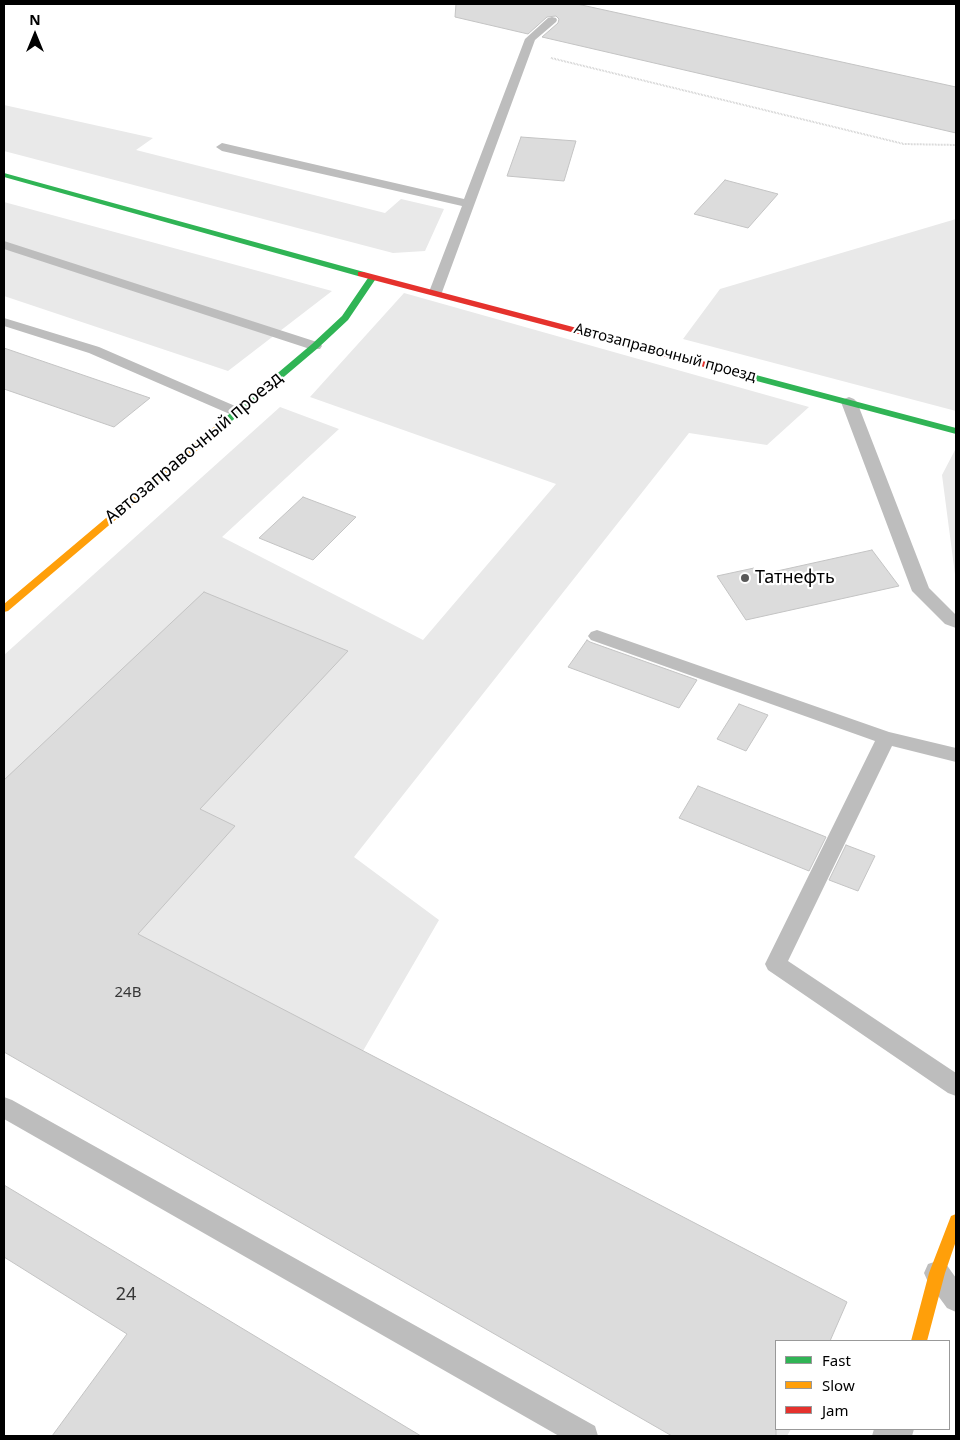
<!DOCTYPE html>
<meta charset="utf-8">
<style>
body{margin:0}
#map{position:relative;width:960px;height:1440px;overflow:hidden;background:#fff;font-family:"Noto Sans",sans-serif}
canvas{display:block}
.frame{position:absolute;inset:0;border:5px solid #000;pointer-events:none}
.legend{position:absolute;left:775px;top:1340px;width:175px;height:90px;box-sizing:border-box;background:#fff;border:1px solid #999;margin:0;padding:6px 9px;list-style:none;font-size:15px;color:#000}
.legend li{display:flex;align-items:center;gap:10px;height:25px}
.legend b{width:25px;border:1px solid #999}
.north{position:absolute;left:10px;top:10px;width:50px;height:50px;-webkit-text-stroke:4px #fff;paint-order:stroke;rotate:0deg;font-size:14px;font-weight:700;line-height:20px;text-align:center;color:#000}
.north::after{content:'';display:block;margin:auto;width:18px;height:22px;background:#000;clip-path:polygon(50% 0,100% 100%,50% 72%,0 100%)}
</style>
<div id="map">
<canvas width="960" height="1440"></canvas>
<div class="frame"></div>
<ul class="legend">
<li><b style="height:6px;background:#30b455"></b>Fast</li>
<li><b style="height:6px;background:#ff9f0a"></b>Slow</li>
<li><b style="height:6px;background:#e5322d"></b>Jam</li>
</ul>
<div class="north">N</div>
</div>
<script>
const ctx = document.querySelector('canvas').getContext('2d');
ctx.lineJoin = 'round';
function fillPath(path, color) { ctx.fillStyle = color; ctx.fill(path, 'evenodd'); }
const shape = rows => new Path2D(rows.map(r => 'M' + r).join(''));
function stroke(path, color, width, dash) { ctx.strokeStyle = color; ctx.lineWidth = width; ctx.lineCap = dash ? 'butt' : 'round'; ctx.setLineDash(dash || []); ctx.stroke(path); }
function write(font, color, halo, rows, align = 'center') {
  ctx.font = font + ' "Noto Sans",sans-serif'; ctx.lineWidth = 4.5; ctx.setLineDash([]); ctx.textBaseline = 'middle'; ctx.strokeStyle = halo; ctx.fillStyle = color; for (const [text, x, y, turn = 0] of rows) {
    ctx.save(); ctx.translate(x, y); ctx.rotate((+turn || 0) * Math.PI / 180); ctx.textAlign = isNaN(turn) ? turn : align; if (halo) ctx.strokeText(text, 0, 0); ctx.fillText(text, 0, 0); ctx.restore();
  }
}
fillPath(shape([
 [4,105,153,138,136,150,385,213,401,199,444,209,425,251,393,253,4,151],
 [4,202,332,291,228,371,4,296],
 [956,219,956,411,683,339,720,289],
 [404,293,809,407,767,445,689,433,354,857,439,920,316,1132,776,1388,776,1429,791,1429,787,1436,710,1436,4,1027,4,655,280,407,339,429,222,537,423,640,556,484,310,397],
 [955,450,956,451,956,582,942,475]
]), '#e9e9e9');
const building = shape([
 [456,4,577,4,956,87,956,133,542,37,558,23,559,19,556,16,547,17,528,34,455,17,456,4],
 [521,137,576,141,564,181,507,176,521,137],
 [725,180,778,194,748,228,694,214,725,180],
 [4,348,150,398,114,427,4,389,4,348],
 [303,497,356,517,313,560,259,538,303,497],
 [872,550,899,586,746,620,717,576,754,568,759,575,872,550],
 [204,592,348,651,200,809,235,826,138,934,847,1302,830,1341,776,1341,776,1436,672,1436,4,1052,4,780,204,592],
 [587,640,590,642,697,680,679,708,568,667,587,640],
 [739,704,768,715,746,751,717,739,739,704],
 [698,786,826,837,809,871,679,818,698,786],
 [846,845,875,856,858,891,829,880,846,845],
 [4,1185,421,1436,52,1436,127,1334,4,1257,4,1185]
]);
fillPath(building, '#dcdcdc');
stroke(building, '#c4c4c4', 1);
stroke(shape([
 [551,58,904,144,956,145]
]), '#b8b8b8', 2, [0.5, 1]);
fillPath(shape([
 [552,17,556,18,557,20,556,22,535,40,441,295,431,295,429,292,462,206,222,151,216,147,222,143,464,199,525,39,548,18,552,17],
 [4,241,320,343,322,346,320,349,310,349,4,249,4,241],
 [4,318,99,347,242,409,245,412,242,415,237,417,232,415,89,353,4,326,4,318],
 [849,397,854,399,857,402,929,588,956,615,956,628,945,624,912,591,841,402,844,399,849,397],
 [597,630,889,732,956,748,956,762,892,746,788,961,956,1073,956,1096,948,1093,768,970,765,964,875,741,591,640,588,636,591,632,597,630],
 [4,1097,12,1100,595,1426,598,1436,559,1436,4,1119,4,1097],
 [937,1261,946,1264,956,1278,956,1312,947,1308,928,1282,924,1273,928,1264,937,1261]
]), '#bdbdbd');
fillPath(shape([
 [874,1429,914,1429,912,1436,872,1436,874,1429]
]), '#bdbdbd');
fillPath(shape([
 [4,173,364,272,365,274,358,276,4,177,4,173],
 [370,275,377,277,348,320,318,348,220,431,214,431,214,427,312,344,342,316,370,275],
 [707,362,956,428,956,434,704,367,703,365,707,362]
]), '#30b455');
fillPath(shape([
 [217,426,220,427,220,431,8,611,4,612,4,604,214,427,217,426],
 [956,1214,956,1241,945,1273,927,1341,911,1341,929,1273,951,1216,956,1214]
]), '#ff9f0a');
fillPath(shape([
 [358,272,364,272,710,363,711,365,707,368,704,367,358,276,358,272]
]), '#e5322d');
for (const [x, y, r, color] of [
 [745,578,5,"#595959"]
]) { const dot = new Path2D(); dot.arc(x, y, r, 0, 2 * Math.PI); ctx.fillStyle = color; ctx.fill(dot); stroke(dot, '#fff', 2); }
write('15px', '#000', '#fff', [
 ["Автозаправочный проезд",665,353,15]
]);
write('15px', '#373737', null, [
 ["24В",128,993]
]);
write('18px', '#000', '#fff', [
 ["Автозаправочный проезд",194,448,-40]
]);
write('18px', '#000', '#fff', [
 ["Татнефть",755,578]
], 'left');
write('18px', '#373737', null, [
 ["24",126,1295]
]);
</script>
